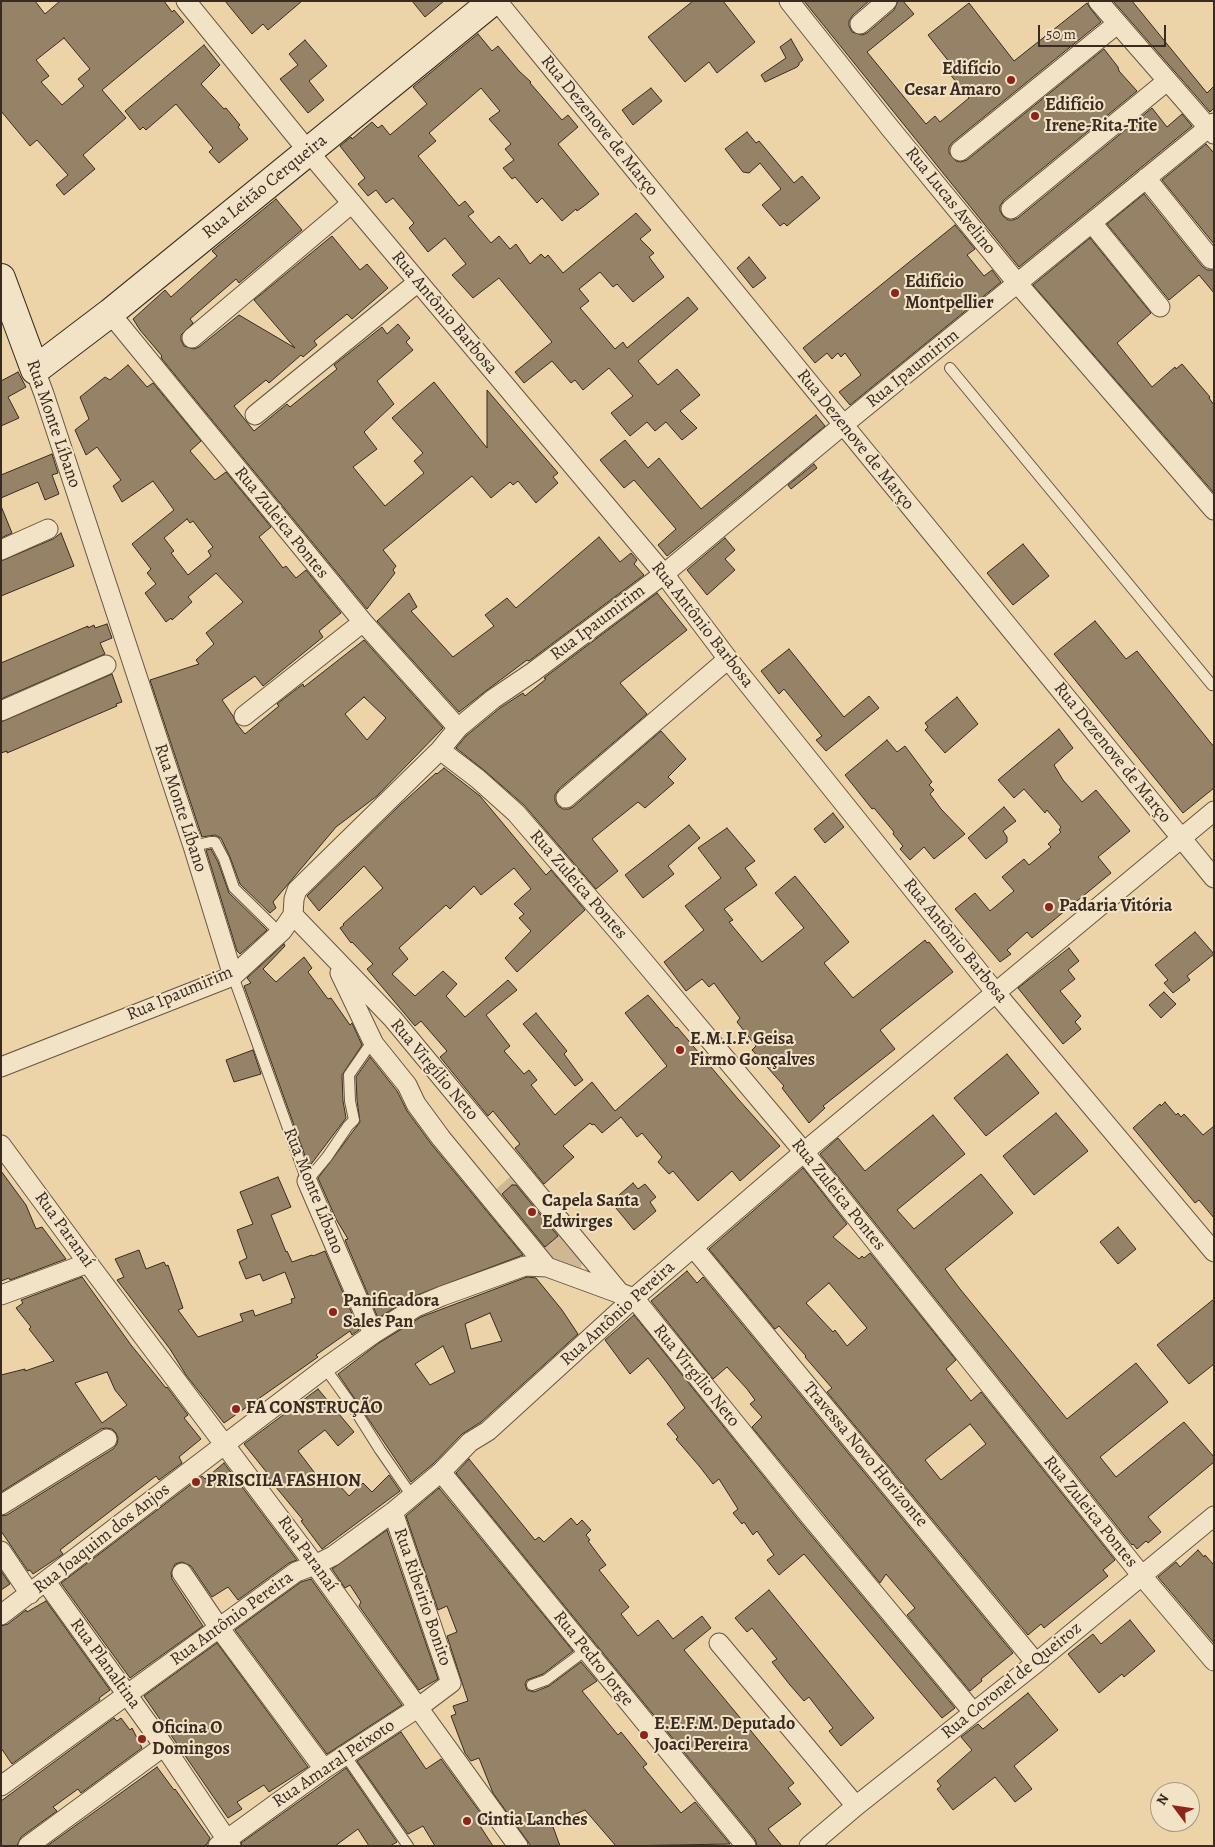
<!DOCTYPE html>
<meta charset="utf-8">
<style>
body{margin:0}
#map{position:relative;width:1215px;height:1847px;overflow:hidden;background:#ecd4a8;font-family:Alegreya,serif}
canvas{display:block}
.frame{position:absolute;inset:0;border:2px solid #392b21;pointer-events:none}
.north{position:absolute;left:1150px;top:1782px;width:50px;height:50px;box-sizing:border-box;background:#f3e3c6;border:1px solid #a99984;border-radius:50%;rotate:301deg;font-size:14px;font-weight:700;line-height:20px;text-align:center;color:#392b21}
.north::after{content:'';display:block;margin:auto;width:18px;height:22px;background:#8f2418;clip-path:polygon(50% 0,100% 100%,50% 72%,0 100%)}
.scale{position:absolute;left:1038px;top:25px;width:128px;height:22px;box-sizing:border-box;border:2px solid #392b21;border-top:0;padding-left:6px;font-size:15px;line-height:18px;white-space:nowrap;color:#392b21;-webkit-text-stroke:4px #f3e3c6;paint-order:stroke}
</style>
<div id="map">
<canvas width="1215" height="1847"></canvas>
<div class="frame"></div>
<div class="north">N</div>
<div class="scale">50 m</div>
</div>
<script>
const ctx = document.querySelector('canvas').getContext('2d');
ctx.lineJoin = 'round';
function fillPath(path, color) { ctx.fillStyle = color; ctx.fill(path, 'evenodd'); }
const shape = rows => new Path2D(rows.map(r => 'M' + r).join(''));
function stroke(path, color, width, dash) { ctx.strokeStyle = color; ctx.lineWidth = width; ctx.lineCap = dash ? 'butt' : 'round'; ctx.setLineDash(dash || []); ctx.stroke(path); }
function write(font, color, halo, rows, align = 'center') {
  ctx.font = font + ' Alegreya,serif'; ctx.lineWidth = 4; ctx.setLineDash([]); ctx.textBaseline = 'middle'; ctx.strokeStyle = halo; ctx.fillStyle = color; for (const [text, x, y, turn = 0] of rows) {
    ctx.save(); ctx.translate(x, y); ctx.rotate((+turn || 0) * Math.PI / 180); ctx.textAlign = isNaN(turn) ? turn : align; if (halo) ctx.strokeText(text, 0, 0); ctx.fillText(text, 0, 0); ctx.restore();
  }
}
fillPath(shape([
 [512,1175,583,1261,580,1269,547,1263,492,1193]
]), '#ceb791');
const building = shape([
 [1,1,35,1,45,14,60,1,164,1,172,12,174,10,184,22,102,90,126,118,83,155,95,169,64,195,56,185,68,175,37,140,30,146,1,111,1,1],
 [64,38,90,69,78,79,84,86,62,105,41,82,49,76,36,60,64,38],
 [225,1,302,1,268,30,263,24,252,34,225,1],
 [412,1,444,1,425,17,412,1],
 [693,1,723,1,755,42,717,73,709,62,685,82,648,37,693,1],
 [804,1,869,1,853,15,849,21,849,26,852,32,862,35,867,33,894,10,898,1,903,1,914,14,867,52,926,124,935,116,940,122,969,98,945,68,950,63,928,35,969,3,1014,61,1087,3,1090,8,1101,22,953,142,949,147,949,153,956,161,961,162,967,160,1104,49,1118,67,1119,71,1137,91,1004,200,1000,206,1000,211,1003,216,1008,220,1013,220,1018,218,1152,108,1167,127,1182,114,1192,126,1019,267,804,1],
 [1113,1,1132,1,1207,93,1214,86,1214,108,1210,112,1113,1],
 [478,34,492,51,498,46,519,71,531,82,530,83,562,120,568,115,578,127,558,144,599,194,584,206,577,211,576,209,562,221,542,198,537,203,515,177,512,179,503,168,514,160,505,149,511,144,489,119,500,111,481,88,429,133,436,141,418,156,459,206,465,201,474,212,468,216,491,243,499,236,510,249,516,244,530,264,541,254,545,258,548,255,563,273,636,213,651,230,640,239,654,253,649,257,664,277,633,302,617,284,613,287,600,272,579,289,589,301,580,308,615,349,623,342,627,348,688,297,698,309,638,361,658,385,677,369,700,395,680,411,697,428,682,440,666,422,655,431,647,422,630,436,611,413,633,396,609,368,583,390,575,380,571,383,552,361,524,383,515,372,552,342,499,278,473,298,452,275,466,264,445,238,428,252,409,228,414,223,393,198,386,203,376,190,368,196,358,184,365,178,340,146,351,137,352,139,372,122,378,128,382,125,390,135,427,104,413,87,478,34],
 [791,39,803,60,799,63,799,65,797,67,765,82,761,75,786,58,780,47,791,39],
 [305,40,327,66,309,81,324,100,308,113,280,79,298,65,289,54,305,40],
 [204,45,220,65,201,84,224,109,226,108,240,125,238,127,248,139,219,163,209,152,213,148,176,104,146,130,143,127,140,130,125,111,204,45],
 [651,88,662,101,633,125,622,110,651,88],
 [747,132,756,143,759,141,794,183,802,176,820,198,787,226,784,223,780,226,762,205,781,189,760,163,749,173,743,172,725,149,747,132],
 [1206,144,1214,153,1214,244,1162,180,1206,144],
 [1144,194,1202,266,1207,270,1214,270,1214,293,1199,275,1169,300,1107,224,1144,194],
 [276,199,302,230,239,283,236,279,190,319,193,323,181,335,181,340,184,346,194,349,199,347,239,315,295,348,254,300,332,236,360,270,367,264,388,288,352,319,347,314,314,341,317,345,303,357,301,355,269,383,266,380,234,406,254,431,287,404,290,407,337,369,334,365,382,327,387,334,398,324,410,338,406,342,413,350,377,381,394,404,364,432,377,449,353,467,385,506,424,473,414,461,423,453,392,418,434,382,487,448,487,390,558,473,553,477,558,483,536,503,518,481,513,485,510,482,491,498,472,476,383,550,396,566,393,570,395,573,367,609,162,359,161,357,162,356,140,330,133,319,165,290,171,297,217,256,212,251,276,199],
 [955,225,975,249,967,255,984,276,992,270,1001,282,850,405,839,392,861,375,845,353,841,357,838,353,832,359,827,353,815,363,803,348,955,225],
 [1090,238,1151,313,1117,343,1152,387,1175,367,1176,369,1182,364,1210,397,1209,398,1214,405,1214,493,1033,285,1090,238],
 [749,257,766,278,753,288,737,268,749,257],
 [128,365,147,387,153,383,201,441,190,451,215,480,226,472,271,527,259,537,283,568,286,566,296,578,306,570,341,613,319,631,323,637,263,686,255,676,222,700,233,716,236,723,245,734,279,706,277,704,303,684,304,687,364,640,443,728,377,796,336,827,273,902,276,908,270,913,240,884,230,857,221,838,215,835,202,837,150,680,199,664,196,660,214,644,206,633,243,602,216,573,188,597,192,602,172,620,171,618,166,622,145,593,156,584,147,573,151,569,132,544,174,510,153,481,122,502,113,486,121,480,97,447,86,455,75,430,89,419,80,397,105,377,110,380,128,365],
 [187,519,190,523,193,521,213,547,208,551,211,556,188,575,171,553,174,551,164,538,187,519],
 [364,697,386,718,367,740,345,714,364,697],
 [18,372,26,387,8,397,19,418,1,426,1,381,18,372],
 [816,415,825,426,667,556,658,545,676,529,634,480,624,488,600,460,625,440,648,468,659,458,701,509,816,415],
 [52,454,58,473,52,475,59,494,45,500,38,482,1,498,1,475,52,454],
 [814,464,817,468,791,489,788,485,814,464],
 [1,506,12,533,1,538,1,506],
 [61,533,74,566,1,596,1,561,53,539,61,533],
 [599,537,620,562,631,553,637,560,634,564,644,575,529,661,527,660,487,690,459,712,377,621,409,593,417,607,411,611,453,657,494,626,485,615,507,598,516,608,599,537],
 [725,538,735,550,725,559,735,570,707,595,687,570,725,538],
 [1023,544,1049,576,1013,605,987,573,1023,544],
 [657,593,687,630,620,683,647,714,559,789,555,795,555,801,558,806,563,809,569,809,573,807,661,731,686,759,668,777,674,783,645,808,638,802,592,839,618,871,596,889,524,805,485,771,456,748,466,736,500,708,523,693,525,696,546,679,544,678,657,593],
 [1095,621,1126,659,1137,651,1214,747,1214,788,1183,813,1054,654,1095,621],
 [107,624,112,638,100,643,105,654,1,699,1,663,88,626,88,628,94,625,95,628,107,624],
 [789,649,844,717,869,696,879,708,826,751,816,740,822,736,784,689,779,694,761,671,789,649],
 [112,674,122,702,116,704,117,706,7,753,7,751,1,753,1,722,112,674],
 [957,697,978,724,945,753,925,730,928,727,925,723,957,697],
 [1059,729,1073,748,1054,765,1063,780,1082,802,1096,790,1130,831,1098,857,1111,873,1032,938,1027,932,1007,950,1011,954,1000,962,955,909,975,893,990,911,1014,891,1002,877,1024,859,1029,865,1051,847,1048,844,1061,832,1059,830,1061,827,1047,810,1045,813,1024,789,1014,798,998,780,1059,729],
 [887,740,897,752,905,746,932,782,929,785,934,790,930,794,941,809,965,834,934,859,924,847,910,860,900,849,903,846,893,834,894,832,874,808,872,809,845,775,887,740],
 [444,768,480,796,546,875,551,870,585,910,517,972,505,958,531,931,519,918,524,914,514,904,531,889,514,868,481,895,474,886,450,909,446,905,399,948,408,959,392,974,415,996,443,971,457,984,446,996,465,1017,508,980,517,990,486,1015,510,1046,504,1051,524,1074,529,1070,537,1080,531,1085,555,1115,592,1082,615,1111,667,1066,625,1013,648,995,676,1028,677,1027,738,1099,780,1146,740,1181,732,1171,698,1201,673,1171,669,1174,658,1162,662,1157,642,1133,637,1137,621,1117,602,1133,594,1124,592,1125,590,1123,563,1146,574,1157,544,1184,515,1148,520,1144,493,1111,488,1116,440,1057,447,1051,421,1021,415,1026,367,969,373,964,352,942,351,943,340,928,344,925,343,924,383,888,364,866,319,911,307,896,400,805,436,773,437,774,444,768],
 [1004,807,1016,821,1003,831,1007,837,1007,842,986,859,968,838,1004,807],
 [833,813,844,827,825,843,814,829,833,813],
 [689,825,700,838,668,866,674,874,643,898,625,875,689,825],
 [727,828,755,861,745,868,757,885,724,909,733,920,729,922,762,962,804,928,775,893,795,876,849,942,824,963,853,998,925,940,927,943,929,942,953,972,880,1030,895,1049,823,1106,825,1108,809,1123,782,1088,784,1086,752,1050,756,1046,737,1022,740,1018,714,983,709,987,702,979,686,991,664,962,704,930,685,906,721,878,698,848,727,828],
 [211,849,218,862,229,893,267,930,240,954,237,951,206,850,211,849],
 [1195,932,1214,954,1187,976,1190,980,1173,993,1164,983,1168,980,1155,965,1195,932],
 [284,944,285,946,263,969,276,982,304,957,312,968,308,972,328,999,331,998,350,1025,352,1023,362,1045,342,1075,343,1101,346,1118,309,1167,244,986,251,983,247,978,284,944],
 [1069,948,1079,961,1068,970,1075,979,1060,991,1081,1016,1075,1022,1081,1029,1063,1044,1018,988,1069,948],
 [1164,992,1176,1004,1161,1018,1149,1005,1164,992],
 [536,1013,567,1051,564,1054,583,1080,575,1086,523,1024,536,1013],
 [253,1050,261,1074,234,1082,226,1060,253,1050],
 [1007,1054,1039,1093,986,1136,954,1098,1007,1054],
 [370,1057,397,1091,407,1111,432,1145,523,1255,412,1297,378,1318,345,1240,348,1239,336,1219,318,1178,360,1122,357,1100,356,1077,370,1057],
 [1165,1102,1176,1115,1178,1113,1181,1117,1184,1114,1203,1135,1214,1126,1214,1218,1199,1200,1195,1203,1133,1128,1160,1104,1161,1106,1165,1102],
 [1056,1113,1088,1151,1034,1195,1003,1156,1056,1113],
 [933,1115,965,1154,897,1210,914,1229,981,1174,1013,1213,945,1269,960,1289,1067,1419,1136,1363,1155,1386,1168,1402,1100,1457,1116,1477,1184,1422,1214,1457,1214,1462,1148,1517,1161,1532,1148,1543,1146,1541,1137,1549,1133,1544,1132,1545,820,1154,838,1138,865,1171,933,1115],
 [803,1168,847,1224,833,1237,859,1259,862,1256,864,1258,870,1253,956,1360,946,1369,971,1401,981,1392,1115,1560,1103,1570,1108,1576,1044,1628,1041,1624,1028,1635,827,1392,832,1388,805,1357,806,1356,779,1326,775,1329,709,1249,803,1168],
 [829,1283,867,1328,847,1346,835,1330,833,1332,806,1303,829,1283],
 [970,1424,986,1444,941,1480,925,1460,970,1424],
 [1,1171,26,1205,36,1229,42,1227,66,1259,10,1280,9,1278,1,1281,1,1171],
 [278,1177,291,1207,271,1215,286,1252,287,1251,292,1262,312,1255,313,1256,325,1251,359,1330,352,1335,350,1331,316,1355,318,1357,224,1423,186,1375,170,1349,117,1280,124,1277,115,1259,139,1250,146,1269,164,1262,166,1266,168,1265,183,1308,178,1310,198,1337,243,1321,240,1314,253,1310,255,1316,292,1303,291,1299,295,1298,285,1272,263,1281,260,1274,246,1279,239,1262,247,1258,237,1230,253,1224,240,1192,278,1177],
 [633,1183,638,1189,645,1184,656,1197,650,1202,656,1211,634,1230,611,1202,633,1183],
 [512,1185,516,1185,558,1236,545,1247,502,1194,512,1185],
 [1118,1227,1136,1249,1118,1264,1100,1242,1118,1227],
 [687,1271,697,1283,703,1277,1013,1653,981,1679,982,1681,970,1691,907,1615,915,1608,886,1574,880,1583,752,1427,762,1417,750,1404,755,1400,747,1389,727,1367,713,1379,651,1301,687,1271],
 [82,1277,131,1345,166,1388,167,1387,188,1415,184,1418,201,1439,179,1457,182,1463,159,1480,156,1476,60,1550,63,1554,33,1574,30,1570,28,1571,1,1531,1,1516,7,1515,113,1449,117,1444,118,1438,116,1433,112,1429,106,1428,101,1429,1,1492,1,1375,25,1369,25,1371,54,1361,29,1329,31,1327,16,1308,23,1303,21,1300,82,1277],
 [107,1372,115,1390,127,1405,102,1423,75,1383,107,1372],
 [527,1277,536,1278,562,1310,578,1334,481,1422,462,1434,433,1464,411,1482,338,1374,379,1343,421,1317,527,1277],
 [490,1313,502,1341,471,1349,465,1324,490,1313],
 [443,1346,455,1372,430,1385,415,1364,443,1346],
 [1214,1299,1214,1364,1189,1384,1157,1345,1214,1299],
 [634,1315,800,1522,955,1708,942,1718,804,1554,779,1575,767,1560,774,1555,757,1531,753,1535,744,1522,742,1524,733,1513,738,1509,719,1479,713,1484,700,1467,676,1439,678,1437,667,1424,685,1408,668,1384,648,1358,630,1374,605,1340,634,1315],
 [318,1389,354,1432,338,1446,325,1430,298,1451,321,1481,329,1474,349,1496,363,1483,372,1492,389,1475,400,1491,322,1549,301,1521,303,1520,266,1475,268,1474,244,1444,318,1389],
 [469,1459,535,1540,539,1537,544,1542,571,1518,577,1525,582,1520,591,1530,586,1535,590,1540,588,1541,606,1565,599,1570,629,1607,621,1614,638,1636,658,1620,673,1639,702,1616,711,1628,684,1650,794,1783,788,1788,801,1804,768,1829,782,1846,757,1846,755,1839,456,1473,469,1459],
 [224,1463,297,1560,289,1563,238,1600,228,1587,212,1597,191,1566,182,1562,175,1564,171,1573,172,1579,203,1626,130,1678,61,1583,202,1476,205,1479,224,1463],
 [439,1488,573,1651,543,1674,527,1680,525,1684,527,1690,534,1692,549,1686,581,1662,597,1681,582,1691,618,1735,621,1732,647,1764,643,1767,681,1813,695,1802,730,1844,616,1846,585,1810,552,1824,560,1846,531,1846,493,1793,479,1758,471,1761,465,1753,451,1716,456,1714,453,1706,468,1701,447,1636,457,1632,447,1606,438,1610,406,1516,439,1488],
 [387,1530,438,1679,419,1690,359,1606,361,1602,350,1585,345,1588,332,1569,387,1530],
 [1198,1550,1204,1557,1205,1555,1214,1565,1214,1643,1158,1577,1176,1562,1180,1567,1198,1550],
 [1,1571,10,1584,1,1590,1,1571],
 [311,1579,402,1705,327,1754,235,1630,301,1582,311,1579],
 [769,1590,874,1718,841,1746,829,1731,833,1728,809,1697,804,1701,790,1685,772,1662,777,1659,752,1628,747,1632,735,1618,769,1590],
 [46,1601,110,1690,99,1698,100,1700,12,1764,1,1748,1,1626,8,1624,26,1610,27,1612,46,1601],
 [1130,1620,1155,1651,1124,1677,1122,1674,1099,1693,1068,1654,1093,1634,1101,1644,1130,1620],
 [217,1643,308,1767,269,1792,264,1785,237,1802,242,1809,228,1818,144,1696,217,1643],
 [1028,1693,1058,1730,1014,1766,1032,1789,1015,1802,995,1777,953,1810,937,1789,941,1786,937,1781,972,1750,961,1737,978,1724,983,1729,1028,1693],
 [114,1718,117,1721,121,1718,130,1730,132,1728,142,1748,81,1793,78,1789,53,1807,57,1811,21,1837,17,1846,1,1846,1,1801,114,1718],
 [401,1732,426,1769,441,1759,487,1822,480,1826,493,1846,435,1846,423,1826,408,1834,357,1761,401,1732],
 [157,1767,174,1790,175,1789,210,1838,207,1844,204,1846,47,1846,157,1767],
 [346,1768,397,1842,390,1846,369,1846,358,1829,335,1846,242,1846,241,1843,346,1768]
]);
fillPath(building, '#968367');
stroke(building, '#392b21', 1);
const lane = shape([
 [950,368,1212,685,1214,684],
 [193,846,211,842,215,842,224,859,234,888,280,933],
 [233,976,307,1181],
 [307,1181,327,1157,348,1126,354,1120,350,1101,349,1075,367,1049,374,1044],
 [325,1368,353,1407,380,1450,412,1496],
 [532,1685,546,1680,586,1650],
 [345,1755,408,1846]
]);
const street = shape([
 [186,1,308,151,664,574,728,659,996,993,1214,1252],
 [497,1,1214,878],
 [789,1,890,128,1018,284,1214,510],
 [1098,1,1214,134],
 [860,24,887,1],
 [960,151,1117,24],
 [1146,178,1211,259],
 [1011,209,1167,81],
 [1092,223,1160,307],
 [110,313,363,622,458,728],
 [192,338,352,203],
 [35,370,44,394,193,846,233,976],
 [255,415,418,282],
 [1,550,48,529],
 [1,711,106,665],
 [244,716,363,622],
 [440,750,478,779,516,813,629,944,804,1152,1142,1576,1214,1661],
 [566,798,728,659],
 [293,915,393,1019,620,1293,634,1298,809,1515,973,1712],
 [340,973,374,1044,407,1085,416,1104,441,1138,547,1267],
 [1,1067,233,976,282,931,293,915,294,899,297,890,440,750,458,728,493,699,533,672,664,574,843,425,1214,123],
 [1,1145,88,1263,315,1565,518,1846],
 [307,1181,373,1334],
 [693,1247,1036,1663],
 [1,1295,88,1263],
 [441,1472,746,1846],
 [1,1505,107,1439],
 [1,1551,30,1594],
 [182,1573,220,1629,324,1769],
 [46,1582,164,1746,231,1846],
 [1,1615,325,1368,373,1334,416,1307,442,1296,525,1266,547,1267,618,1293],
 [719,1643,856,1806],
 [1,1786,296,1572,315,1565,333,1556,393,1512,441,1472,470,1442,488,1431,634,1298,804,1152,1214,811],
 [28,1846,164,1746],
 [218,1846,324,1769,419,1707,451,1683,393,1512],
 [809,1846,856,1806,1036,1663,1214,1516]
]);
const secondary = shape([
 [1,278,35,370,110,313,493,1]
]);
stroke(lane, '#665543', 12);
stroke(street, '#665543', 21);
stroke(secondary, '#392b21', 30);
stroke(lane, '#f3e3c6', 10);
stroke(street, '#f3e3c6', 19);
stroke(secondary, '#f3e3c6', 28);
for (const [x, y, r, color] of [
 [1011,80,5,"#8f2418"],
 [1035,116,5,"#8f2418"],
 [895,293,5,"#8f2418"],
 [1049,907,5,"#8f2418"],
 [680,1050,5,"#8f2418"],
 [532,1212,5,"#8f2418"],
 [333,1312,5,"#8f2418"],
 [236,1409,5,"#8f2418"],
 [196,1482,5,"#8f2418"],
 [644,1735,5,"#8f2418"],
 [142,1739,5,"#8f2418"],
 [467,1821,5,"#8f2418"]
]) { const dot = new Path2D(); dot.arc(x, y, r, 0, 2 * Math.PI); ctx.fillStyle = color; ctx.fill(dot); stroke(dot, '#f3e3c6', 2); }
write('bold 18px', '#392b21', '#f3e3c6', [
 ["Edifício",1001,70,"right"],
 ["Cesar Amaro",1001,91,"right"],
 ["Edifício",1045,106],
 ["Irene-Rita-Tite",1045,127],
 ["Edifício",905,283],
 ["Montpellier",905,304],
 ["Padaria Vitória",1059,907],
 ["E.M.I.F. Geisa",690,1040],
 ["Firmo Gonçalves",690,1061],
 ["Capela Santa",542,1202],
 ["Edwirges",542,1223],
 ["Panificadora",343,1302],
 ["Sales Pan",343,1323],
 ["FA CONSTRUÇÃO",246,1409],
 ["PRISCILA FASHION",206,1482],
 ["E.E.F.M. Deputado",654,1725],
 ["Joaci Pereira",654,1746],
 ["Oficina O",152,1729],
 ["Domingos",152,1750],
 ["Cintia Lanches",477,1821]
], 'left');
write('18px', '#392b21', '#f3e3c6', [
 ["Rua Dezenove de Março",599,126,51],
 ["Rua Leitão Cerqueira",265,187,-39],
 ["Rua Lucas Avelino",950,201,51],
 ["Rua Antônio Barbosa",444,313,50],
 ["Rua Ipaumirim",913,369,-39],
 ["Rua Monte Líbano",53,424,71],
 ["Rua Dezenove de Março",855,440,51],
 ["Rua Zuleica Pontes",281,523,51],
 ["Rua Ipaumirim",598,623,-37],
 ["Rua Antônio Barbosa",702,625,52],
 ["Rua Dezenove de Março",1112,753,51],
 ["Rua Monte Líbano",180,808,72],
 ["Rua Zuleica Pontes",578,885,49],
 ["Rua Antônio Barbosa",955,941,51],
 ["Rua Ipaumirim",180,994,-23],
 ["Rua Virgílio Neto",434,1070,50],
 ["Rua Monte Líbano",313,1191,68],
 ["Rua Zuleica Pontes",838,1195,51],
 ["Rua Paranaí",64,1230,54],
 ["Rua Antônio Pereira",618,1314,-42],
 ["Rua Virgílio Neto",696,1376,51],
 ["Travessa Novo Horizonte",865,1455,50],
 ["Rua Zuleica Pontes",1090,1512,51],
 ["Rua Joaquim dos Anjos",102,1539,-38],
 ["Rua Paranaí",307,1554,54],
 ["Rua Ribeirio Bonito",422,1597,71],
 ["Rua Antônio Pereira",232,1619,-36],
 ["Rua Pedro Jorge",593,1659,51],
 ["Rua Planaltina",105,1664,54],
 ["Rua Coronel de Queiroz",1012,1681,-39],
 ["Rua Amaral Peixoto",334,1764,-34]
]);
</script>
